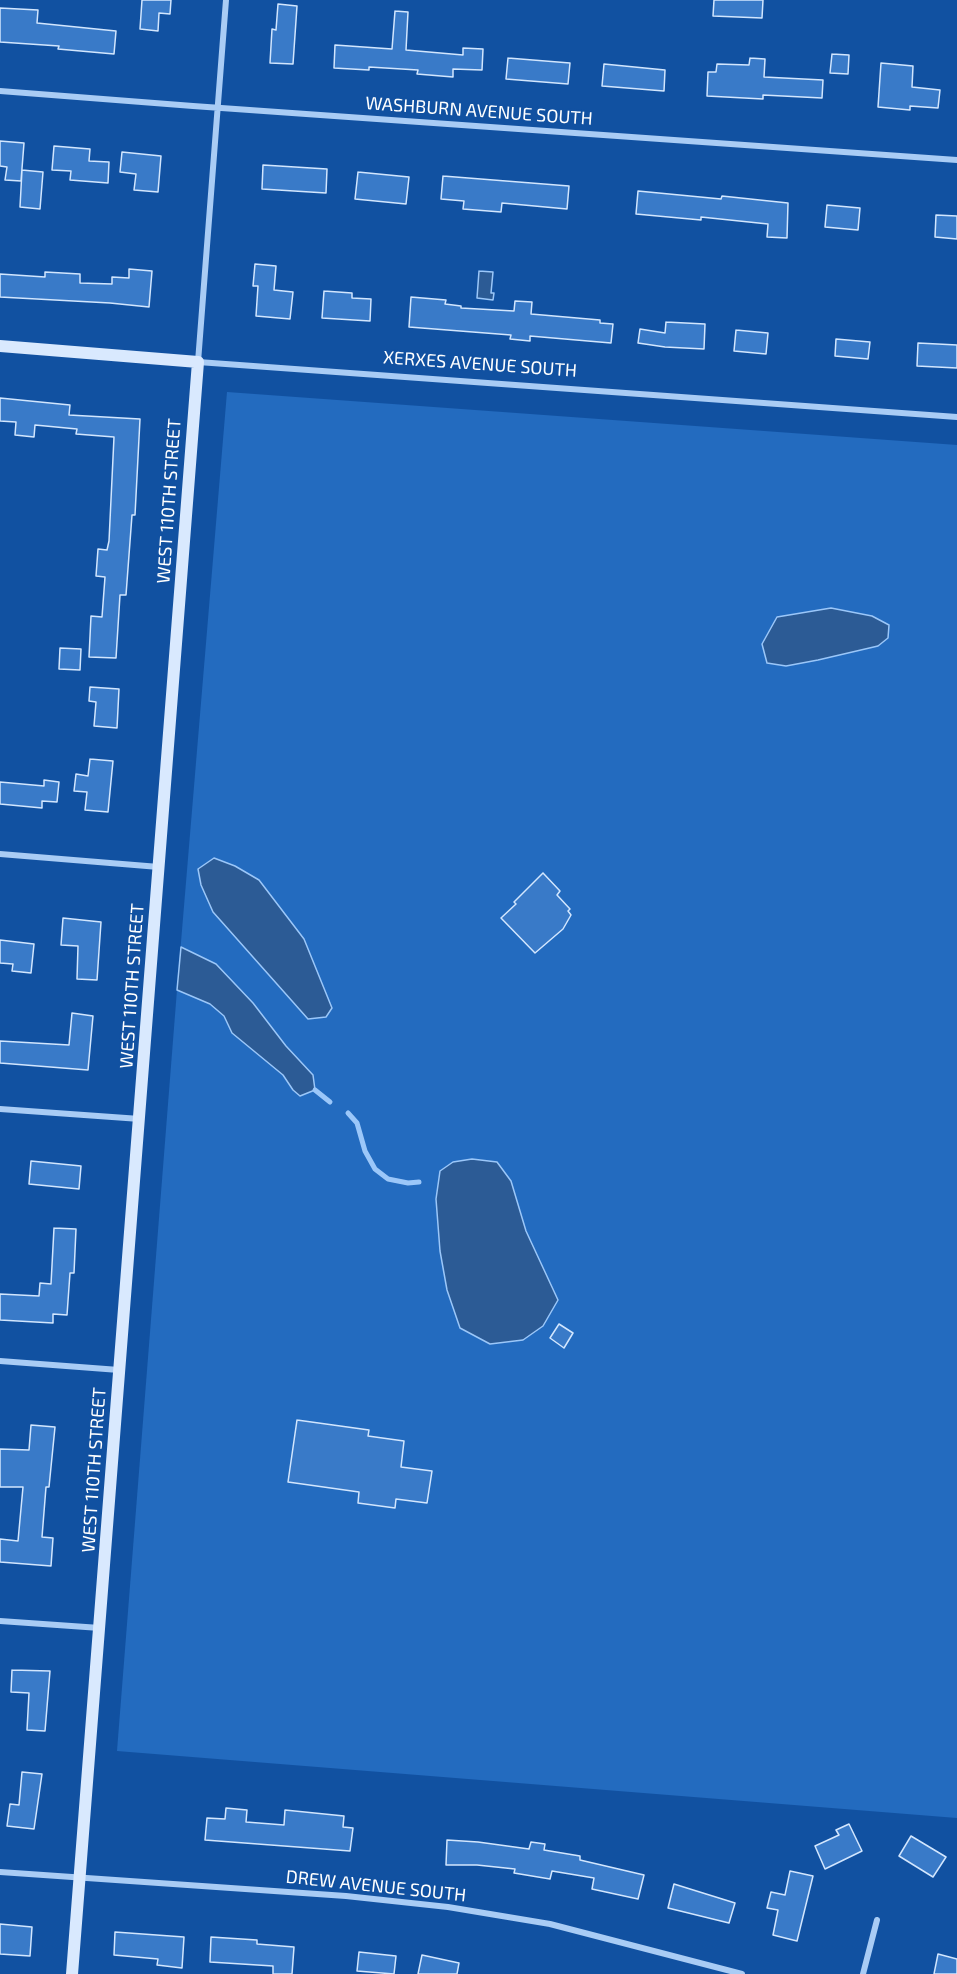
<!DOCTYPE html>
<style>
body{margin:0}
canvas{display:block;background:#1151a1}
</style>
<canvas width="957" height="1974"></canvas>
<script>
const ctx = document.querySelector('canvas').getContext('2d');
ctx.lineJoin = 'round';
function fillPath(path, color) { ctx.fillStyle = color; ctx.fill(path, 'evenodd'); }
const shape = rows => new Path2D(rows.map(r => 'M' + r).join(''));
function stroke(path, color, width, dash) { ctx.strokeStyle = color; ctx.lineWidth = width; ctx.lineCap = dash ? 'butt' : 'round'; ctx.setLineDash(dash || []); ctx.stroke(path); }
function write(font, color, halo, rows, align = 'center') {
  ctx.font = font + ' "Exo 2",sans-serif'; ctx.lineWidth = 4.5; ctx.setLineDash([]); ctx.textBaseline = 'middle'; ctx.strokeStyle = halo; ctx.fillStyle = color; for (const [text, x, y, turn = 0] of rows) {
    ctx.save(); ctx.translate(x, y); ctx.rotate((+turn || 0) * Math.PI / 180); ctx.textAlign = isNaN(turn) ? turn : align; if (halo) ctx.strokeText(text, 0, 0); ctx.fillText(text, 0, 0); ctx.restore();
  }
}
fillPath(shape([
 [227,392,957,445,957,1818,117,1751,177,990]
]), '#236bbf');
const water = shape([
 [479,271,493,272,491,293,494,293,493,300,477,298,479,271],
 [831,608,872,616,889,625,888,638,878,646,818,660,786,666,767,663,762,644,777,617,831,608],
 [214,858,235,866,259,880,304,939,332,1008,326,1017,308,1019,213,912,201,885,198,869,214,858],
 [181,947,216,964,253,1003,286,1046,313,1075,315,1090,300,1096,293,1090,283,1075,232,1033,224,1016,210,1004,177,990,181,947],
 [472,1159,497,1162,511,1181,526,1231,558,1300,543,1326,523,1340,490,1344,460,1328,447,1290,440,1251,436,1199,440,1171,453,1162,472,1159]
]);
fillPath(water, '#2c5b95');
stroke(water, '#9bc7f9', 1.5);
stroke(shape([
 [315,1090,330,1102],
 [348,1113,357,1123,365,1151,375,1169,388,1179,408,1183,419,1182]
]), '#9bc7f9', 5);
const building = shape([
 [142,0,171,0,170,14,159,13,158,31,140,29,142,0],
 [714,0,763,0,762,18,713,16,714,0],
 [278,4,297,6,293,64,270,63,272,29,276,30,278,4],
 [0,8,38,10,37,23,116,31,114,54,58,49,59,46,0,42,0,8],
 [395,11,408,12,406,50,463,55,463,48,483,49,482,70,453,69,453,77,417,74,418,70,369,67,369,70,334,68,335,45,392,49,395,11],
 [832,54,849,55,848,74,830,73,832,54],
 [508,58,570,63,568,84,506,79,508,58],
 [750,58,765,59,764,77,823,80,822,98,763,95,763,99,707,96,708,72,716,72,717,64,749,65,750,58],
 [881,63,913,66,912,87,940,90,938,108,910,106,910,110,878,107,881,63],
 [604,64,665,70,664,91,602,86,604,64],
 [0,141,24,143,21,181,5,180,7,167,0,166,0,141],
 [54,146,90,149,89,161,109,162,108,183,70,180,71,171,52,170,54,146],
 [122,152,161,156,158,192,134,190,136,174,120,172,122,152],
 [263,165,327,169,326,193,262,189,263,165],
 [22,170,43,172,40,209,20,207,22,170],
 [358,172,409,177,406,204,355,199,358,172],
 [443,176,569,186,567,209,502,203,501,212,463,209,464,201,441,199,443,176],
 [638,191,721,199,722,196,788,203,787,238,767,237,768,224,701,217,701,220,636,214,638,191],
 [827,205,860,208,858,230,825,227,827,205],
 [936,215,957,216,957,239,935,237,936,215],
 [255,264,276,266,274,290,293,292,290,319,256,316,258,286,253,286,255,264],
 [129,269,152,271,149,307,110,303,0,297,0,274,45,277,45,272,80,274,80,283,112,284,112,277,129,278,129,269],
 [324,291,352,293,352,298,371,299,370,321,322,318,324,291],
 [411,297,446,300,445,304,461,306,461,308,514,311,515,301,532,302,531,314,600,320,600,323,613,324,611,343,530,336,530,341,510,339,511,335,409,327,411,297],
 [666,322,705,324,704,349,665,347,638,343,640,329,665,333,666,322],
 [736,330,768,333,766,354,734,351,736,330],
 [836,339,870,342,868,359,835,356,836,339],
 [918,343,957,345,957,368,917,366,918,343],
 [0,398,70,405,69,415,140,419,135,515,132,515,126,595,120,595,116,658,89,657,91,616,102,617,105,577,96,576,98,549,107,550,109,541,114,437,76,434,77,429,35,425,34,437,15,435,16,422,0,421,0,398],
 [60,648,81,649,80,670,59,669,60,648],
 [90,687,119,689,117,728,94,726,96,702,89,701,90,687],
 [90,759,113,761,108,812,85,810,87,792,74,791,76,774,88,776,90,759],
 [44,780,59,782,57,802,42,801,42,808,0,804,0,782,44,786,44,780],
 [543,873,560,891,557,895,570,909,568,911,571,915,563,929,535,953,501,918,516,904,514,902,543,873],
 [63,918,101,922,97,980,77,979,78,946,61,945,63,918],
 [0,940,34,944,31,973,12,971,13,964,0,963,0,940],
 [72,1013,93,1016,88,1070,0,1063,0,1041,69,1045,72,1013],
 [31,1161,81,1166,79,1189,29,1184,31,1161],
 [54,1228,76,1229,74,1273,70,1273,67,1315,53,1314,53,1323,0,1320,0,1294,39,1296,40,1283,51,1284,54,1228],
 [559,1324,573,1333,564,1348,550,1338,559,1324],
 [297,1420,369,1430,368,1436,404,1441,401,1467,432,1471,427,1503,396,1499,395,1508,358,1503,359,1492,288,1482,297,1420],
 [31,1425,55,1427,49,1487,46,1487,42,1537,53,1538,51,1566,0,1562,0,1539,18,1541,23,1487,0,1487,0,1449,29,1450,31,1425],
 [12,1670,50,1671,45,1731,27,1730,29,1693,11,1692,12,1670],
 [22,1772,42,1774,34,1829,7,1826,10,1804,19,1805,22,1772],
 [226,1808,247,1810,246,1822,284,1825,285,1810,344,1816,343,1827,353,1828,350,1851,205,1840,207,1818,225,1819,226,1808],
 [849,1824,862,1851,825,1869,815,1846,839,1835,836,1830,849,1824],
 [911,1836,946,1857,933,1877,899,1856,911,1836],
 [447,1840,478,1842,529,1849,531,1842,545,1844,544,1850,580,1856,580,1860,644,1875,638,1899,592,1889,594,1878,552,1871,550,1879,514,1873,515,1869,477,1865,446,1865,447,1840],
 [790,1871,813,1876,797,1941,773,1935,778,1910,767,1908,771,1892,785,1895,790,1871],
 [674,1884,735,1903,729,1923,668,1908,674,1884],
 [0,1924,32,1927,30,1956,0,1954,0,1924],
 [115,1932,184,1937,182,1968,157,1965,158,1959,114,1955,115,1932],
 [211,1937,257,1940,257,1944,294,1947,292,1974,273,1974,273,1966,210,1962,211,1937],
 [359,1952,396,1956,394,1974,357,1971,359,1952],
 [938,1954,957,1959,957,1974,934,1974,938,1954],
 [422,1955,459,1963,457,1974,418,1974,422,1955]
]);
fillPath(building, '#397ac8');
stroke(building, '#d2e6fe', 1.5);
stroke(shape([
 [226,0,198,362,957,417],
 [0,91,193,106,957,160],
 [0,854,159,867],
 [0,1109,140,1119],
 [0,1361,119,1370],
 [0,1621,100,1628],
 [0,1872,346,1896,448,1907,550,1924,742,1974],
 [863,1974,877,1920]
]), '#a9ccf5', 6);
stroke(shape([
 [0,346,198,362,72,1974]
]), '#d9e9fe', 12);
write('18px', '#fff', '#1151a1', [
 ["WASHBURN AVENUE SOUTH",479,111,4],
 ["XERXES AVENUE SOUTH",480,364,4],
 ["WEST 110TH STREET",169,501,-86],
 ["WEST 110TH STREET",132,986,-86],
 ["WEST 110TH STREET",94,1470,-86],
 ["DREW AVENUE SOUTH",376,1886,6]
]);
</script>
